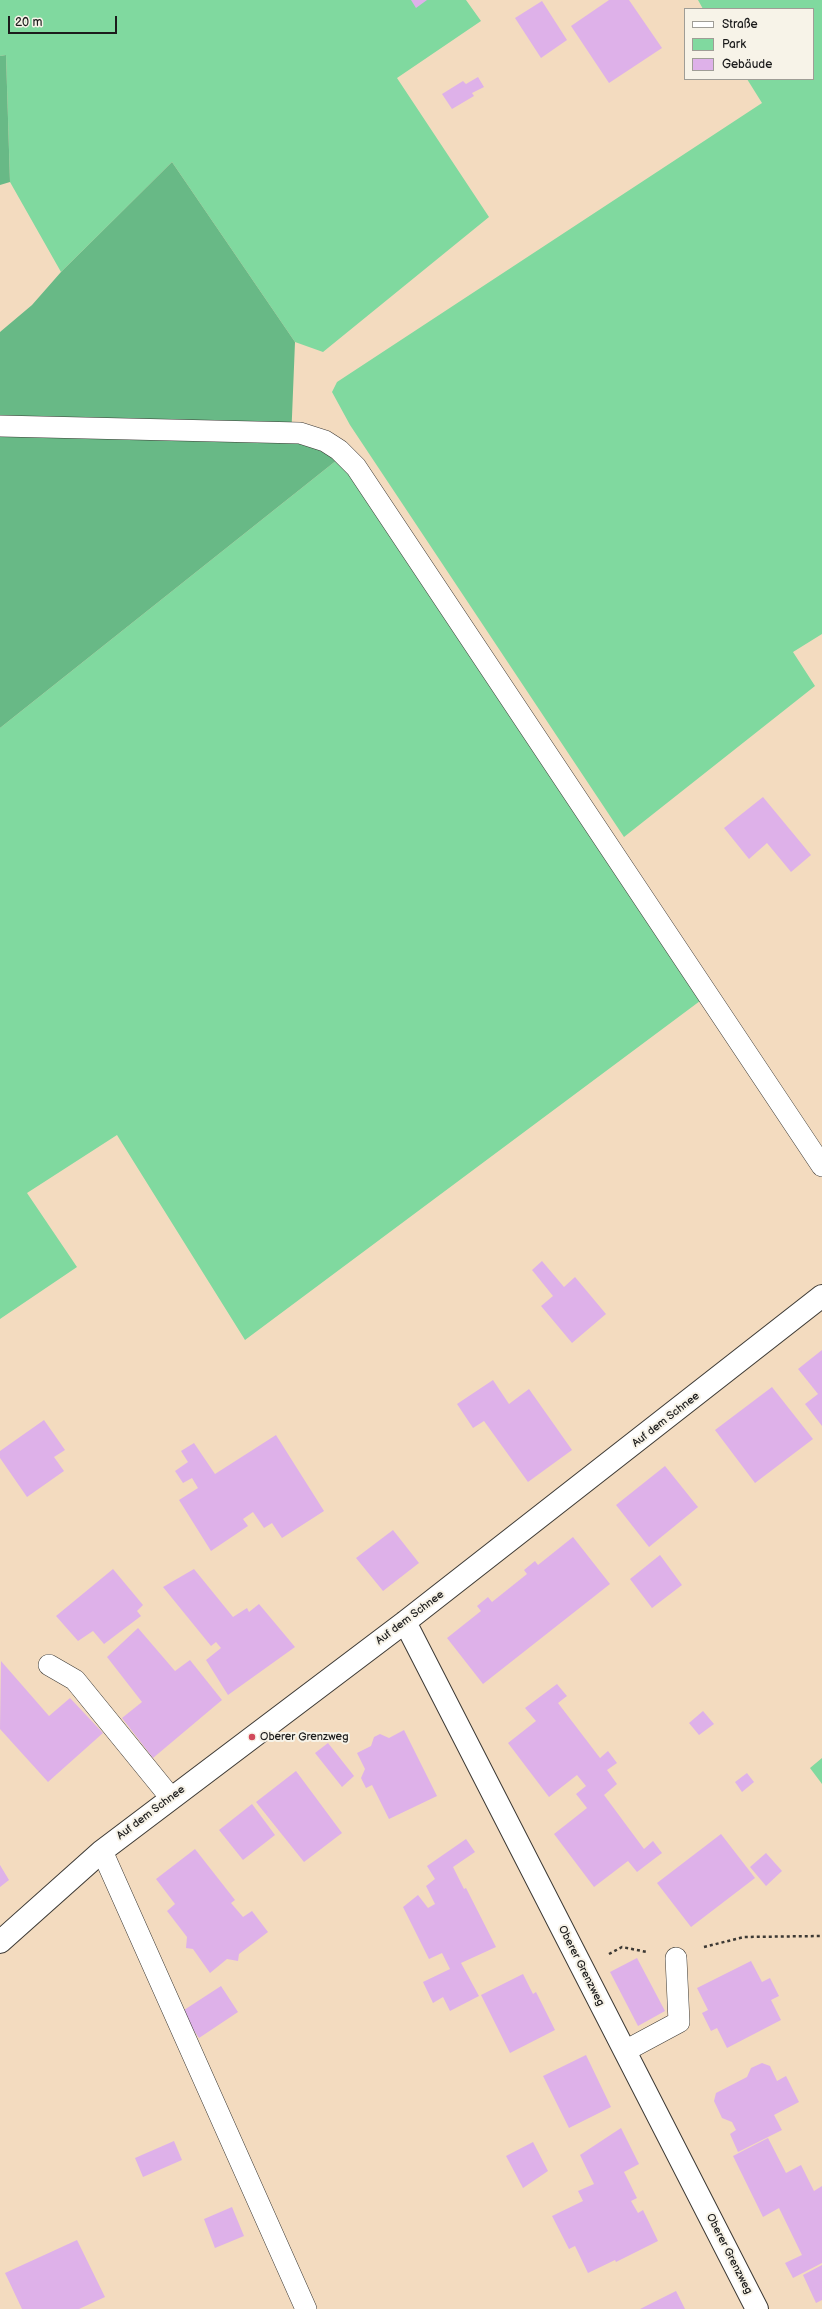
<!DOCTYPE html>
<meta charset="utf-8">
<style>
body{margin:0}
#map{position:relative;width:822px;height:2309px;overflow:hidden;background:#f3dbbf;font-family:"Balsamiq Sans",sans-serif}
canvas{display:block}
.legend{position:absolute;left:684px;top:8px;width:130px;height:72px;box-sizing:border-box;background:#f7f3e8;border:1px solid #9f9d96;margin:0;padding:5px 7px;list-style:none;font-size:12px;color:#1c1c1c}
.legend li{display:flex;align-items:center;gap:8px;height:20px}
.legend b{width:20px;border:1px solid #9f9d96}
.scale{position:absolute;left:8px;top:16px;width:109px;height:18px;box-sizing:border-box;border:2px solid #1c1c1c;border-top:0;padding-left:5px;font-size:12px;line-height:14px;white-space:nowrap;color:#1c1c1c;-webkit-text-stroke:3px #f7f3e8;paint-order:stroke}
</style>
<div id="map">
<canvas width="822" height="2309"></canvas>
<ul class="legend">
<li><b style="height:5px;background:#fff"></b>Straße</li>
<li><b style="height:11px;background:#80d99f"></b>Park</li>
<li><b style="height:11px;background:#deb1e9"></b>Gebäude</li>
</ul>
<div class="scale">20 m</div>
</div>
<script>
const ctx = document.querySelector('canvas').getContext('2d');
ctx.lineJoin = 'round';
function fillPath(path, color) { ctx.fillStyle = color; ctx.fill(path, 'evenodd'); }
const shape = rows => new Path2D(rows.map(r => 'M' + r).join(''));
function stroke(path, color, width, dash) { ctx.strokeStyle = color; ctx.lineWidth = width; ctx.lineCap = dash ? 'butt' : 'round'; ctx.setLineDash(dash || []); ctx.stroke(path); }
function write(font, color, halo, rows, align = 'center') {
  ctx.font = font + ' "Balsamiq Sans",sans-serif'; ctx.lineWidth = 4; ctx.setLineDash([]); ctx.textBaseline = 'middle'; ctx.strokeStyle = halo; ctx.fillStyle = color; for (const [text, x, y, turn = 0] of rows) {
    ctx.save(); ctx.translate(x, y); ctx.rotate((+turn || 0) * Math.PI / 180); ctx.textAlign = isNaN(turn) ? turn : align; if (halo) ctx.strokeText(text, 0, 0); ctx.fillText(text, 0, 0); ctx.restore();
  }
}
fillPath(shape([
 [0,0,466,0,481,21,397,78,489,217,323,352,295,342,172,162,61,272,10,182,6,55,0,56],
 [698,0,822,0,822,634,793,652,815,686,624,837,350,425,332,392,337,382,762,103,747,79,813,79,813,9,703,9],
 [342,456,700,1001,245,1340,117,1135,27,1193,77,1267,0,1319,0,728],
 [822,1758,822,1784,810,1768]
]), '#80d99f');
fillPath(shape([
 [6,55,10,182,0,185,0,56],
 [172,162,295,342,291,441,342,456,0,728,0,332,32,305,61,272]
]), '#68b986');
fillPath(shape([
 [411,0,427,0,416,8],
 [609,0,629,0,662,48,609,83,571,26],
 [542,1,567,40,541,58,515,18],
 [478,77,484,87,472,93,474,96,452,109,442,94,463,81,466,84],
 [763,797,811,855,791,872,767,843,749,859,724,828],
 [542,1261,564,1287,575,1277,606,1314,572,1343,541,1306,553,1296,532,1270],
 [822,1350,822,1426,805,1404,818,1394,798,1369],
 [493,1380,509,1404,529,1389,572,1450,528,1482,484,1421,473,1428,457,1404],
 [772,1387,813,1439,755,1483,715,1430],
 [44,1420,65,1450,54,1457,64,1471,27,1497,0,1458,0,1451],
 [276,1435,324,1511,282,1538,272,1523,264,1528,253,1512,243,1519,248,1526,211,1551,179,1500,198,1488,192,1478,183,1483,175,1471,188,1462,181,1451,194,1443,215,1474],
 [665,1466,698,1507,649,1547,616,1505],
 [393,1530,419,1563,383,1591,356,1558],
 [573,1537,610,1584,483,1684,447,1638,481,1611,477,1606,488,1597,492,1602,527,1574,524,1570,535,1561,538,1565],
 [660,1555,682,1585,652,1608,630,1579],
 [113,1569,143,1605,137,1611,141,1616,104,1644,93,1631,78,1641,56,1616],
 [194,1569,233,1617,247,1608,249,1612,259,1604,295,1647,228,1695,206,1660,221,1648,216,1642,211,1646,163,1587],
 [138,1628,175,1671,190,1660,222,1700,153,1758,122,1718,142,1702,107,1657],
 [1,1661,49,1716,70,1698,103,1733,48,1782,0,1729],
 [557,1684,567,1696,558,1703,600,1758,608,1751,617,1763,607,1770,617,1784,604,1795,644,1849,653,1841,662,1853,637,1872,628,1861,594,1887,554,1834,587,1808,576,1794,586,1786,577,1775,549,1797,508,1743,536,1721,525,1708],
 [703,1711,714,1724,699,1735,689,1723],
 [404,1730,437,1796,389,1819,372,1785,366,1788,361,1778,365,1769,357,1753,371,1746,374,1737,380,1734,389,1738],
 [328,1743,354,1776,342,1787,315,1753],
 [296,1771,342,1833,304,1862,256,1802],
 [747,1773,754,1782,742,1792,735,1782],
 [252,1804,275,1835,243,1860,219,1830],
 [721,1834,755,1878,691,1927,657,1883],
 [466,1839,475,1852,453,1867,464,1889,466,1888,496,1947,461,1963,479,1996,450,2011,443,1997,433,2003,423,1982,450,1969,442,1953,429,1959,403,1907,418,1895,428,1908,435,1904,426,1886,435,1879,427,1866],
 [195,1849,235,1900,231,1903,243,1917,252,1911,268,1932,239,1954,238,1961,227,1959,210,1973,193,1949,186,1948,187,1937,167,1911,175,1904,156,1879],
 [766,1853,782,1871,766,1886,750,1867],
 [0,1865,9,1880,0,1887],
 [637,1958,665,2011,638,2026,610,1972],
 [751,1961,762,1982,770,1978,779,1996,771,2000,781,2020,727,2048,717,2028,711,2031,702,2013,708,2010,697,1988],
 [523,1974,533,1994,536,1992,555,2030,510,2053,481,1995],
 [221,1986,238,2012,199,2038,181,2012],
 [586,2055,611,2107,569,2128,543,2076],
 [762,2063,770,2066,777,2081,786,2076,799,2102,774,2115,782,2130,738,2152,730,2134,736,2130,732,2122,722,2118,714,2101,716,2093,747,2077,751,2068],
 [621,2128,639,2164,624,2172,637,2198,631,2201,638,2213,643,2210,658,2241,616,2262,615,2260,588,2273,575,2246,569,2249,552,2216,583,2201,578,2191,594,2184,580,2155],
 [768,2138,786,2173,801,2165,814,2191,822,2186,822,2263,793,2278,785,2263,802,2255,800,2251,779,2208,763,2217,733,2156],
 [174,2141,182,2160,143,2177,135,2158],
 [533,2142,548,2171,523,2188,506,2156],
 [232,2207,244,2236,215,2248,204,2219],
 [77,2240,105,2297,79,2309,22,2309,5,2273],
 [822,2265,822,2300,816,2303,803,2275],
 [676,2291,685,2309,640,2309]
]), '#deb1e9');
const service = shape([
 [0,426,300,433,325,441,339,450,356,467,822,1166],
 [49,1665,75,1680,171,1798],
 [102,1851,306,2309],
 [625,2051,679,2022,676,1958]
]);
const minor = shape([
 [405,1622,757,2309],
 [0,1942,102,1851,405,1622,822,1296]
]);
stroke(service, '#3c3934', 22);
stroke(minor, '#3c3934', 24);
stroke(shape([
 [704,1947,744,1937,822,1936],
 [609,1954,622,1947,647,1952]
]), '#3c3934', 2.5, [3, 3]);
stroke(service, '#fff', 21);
stroke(minor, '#fff', 22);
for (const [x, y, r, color] of [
 [252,1737,4,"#d1495b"]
]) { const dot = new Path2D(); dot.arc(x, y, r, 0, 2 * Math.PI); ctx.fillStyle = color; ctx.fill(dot); stroke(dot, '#f7f3e8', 1.5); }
write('11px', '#1c1c1c', '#f7f3e8', [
 ["Auf dem Schnee",666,1420,-38],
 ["Auf dem Schnee",410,1618,-37],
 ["Auf dem Schnee",151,1813,-37],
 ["Oberer Grenzweg",581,1966,63],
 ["Oberer Grenzweg",729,2254,63]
]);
write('11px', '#1c1c1c', '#f7f3e8', [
 ["Oberer Grenzweg",260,1737]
], 'left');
</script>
